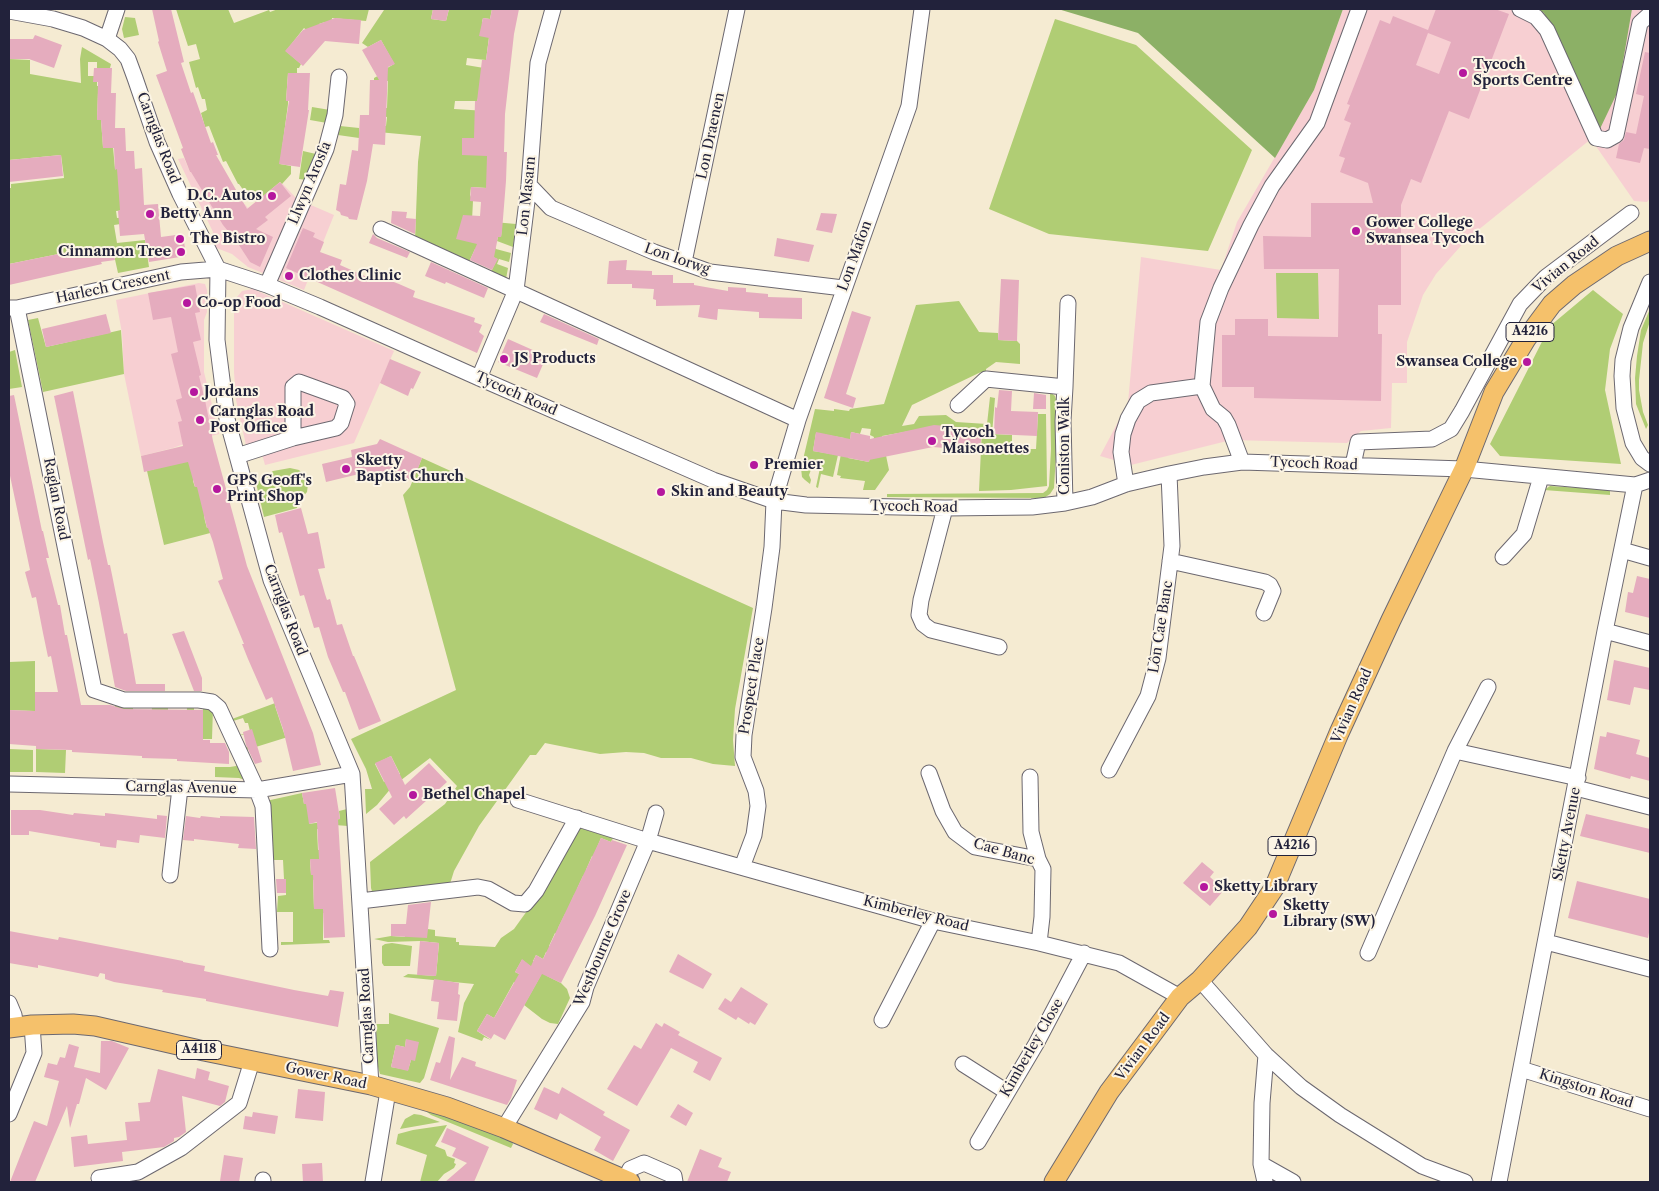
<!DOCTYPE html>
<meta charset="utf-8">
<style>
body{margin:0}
#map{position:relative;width:1659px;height:1191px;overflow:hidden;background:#f5ebd2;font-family:"Libre Caslon Text",serif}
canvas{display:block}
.frame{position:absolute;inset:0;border:10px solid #22223b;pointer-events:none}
</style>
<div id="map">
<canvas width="1659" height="1191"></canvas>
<div class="frame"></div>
</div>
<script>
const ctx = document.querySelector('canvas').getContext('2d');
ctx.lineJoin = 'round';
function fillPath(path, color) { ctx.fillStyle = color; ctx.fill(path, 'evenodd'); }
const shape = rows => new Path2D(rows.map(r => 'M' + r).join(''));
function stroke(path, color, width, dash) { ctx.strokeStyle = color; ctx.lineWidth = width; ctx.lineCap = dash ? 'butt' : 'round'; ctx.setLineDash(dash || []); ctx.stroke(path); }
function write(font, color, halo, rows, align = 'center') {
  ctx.font = font + ' "Libre Caslon Text",serif'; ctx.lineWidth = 4; ctx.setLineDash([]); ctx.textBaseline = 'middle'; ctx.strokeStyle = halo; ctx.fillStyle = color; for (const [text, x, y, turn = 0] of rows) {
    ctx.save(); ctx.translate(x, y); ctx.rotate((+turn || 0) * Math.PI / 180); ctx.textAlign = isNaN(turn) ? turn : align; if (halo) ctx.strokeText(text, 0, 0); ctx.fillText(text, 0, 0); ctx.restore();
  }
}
fillPath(shape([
 [1343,9,1650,9,1650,198,1647,202,1634,201,1591,139,1467,239,1436,274,1423,295,1407,342,1407,383,1392,383,1391,428,1361,431,1347,443,1231,440,1131,465,1100,456,1128,403,1141,257,1221,270,1237,222,1314,90],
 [184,158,190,172,210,165,248,208,281,182,297,199,334,215,304,290,248,267,232,254,214,247,210,239,213,232,178,159],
 [199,283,205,284,207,290,207,312,204,320,204,372,219,434,195,440,173,448,141,456,124,374,122,333,116,300],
 [253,289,394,351,354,443,265,465,259,443,246,445,236,400,234,372,234,310,237,297,242,291]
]), '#f7cfd2');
fillPath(shape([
 [176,9,228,9,234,23,269,10,270,12,278,9,369,9,366,21,332,18,331,31,328,31,325,22,319,24,318,40,304,28,286,51,301,64,299,68,297,68,297,73,288,73,286,101,288,101,288,104,280,164,291,166,291,174,282,184,280,182,256,202,250,192,246,194,239,184,238,184,226,161,223,162,209,126,205,127,201,113,207,110,205,99,202,99,198,87,196,88,189,62,200,59,196,44,188,46],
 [381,9,433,9,431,19,446,21,449,9,492,9,490,19,483,18,482,22,489,37,486,60,467,58,466,65,490,69,477,101,455,101,454,109,487,111,487,188,471,187,470,195,473,201,472,220,516,224,513,247,497,241,498,237,501,237,502,227,483,223,496,249,511,253,509,262,499,259,497,264,508,268,506,279,415,240,418,162,421,136,378,132,379,126,386,126,387,117,379,116,380,108,387,108,388,81,374,80,374,78,385,72,384,70,394,64,381,40,368,47,362,43,384,10],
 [475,249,497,259,491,272,469,262],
 [125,17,135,18,139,35,124,38,122,29],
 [1055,19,1136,45,1252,150,1208,251,1049,234,989,209],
 [82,47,111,64,110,68,97,68,97,62,88,62,88,76,94,76,97,82,97,86,100,86,98,93,97,120,101,120,103,147,113,147,115,169,122,169,128,210,116,211,117,218,127,217,127,223,114,225,117,243,145,240,149,267,118,273,112,246,98,249,98,246,9,264,9,188,11,188,11,184,64,178,61,155,9,160,9,59,30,60,30,74,81,83,80,59],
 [312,107,330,110,327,123,310,120],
 [340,126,359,128,359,138,338,135],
 [303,151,316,154,306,180,299,179],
 [1276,273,1318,273,1319,319,1277,318],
 [1593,290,1623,314,1610,349,1605,390,1621,464,1500,456,1490,444,1550,326],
 [959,301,979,332,998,333,998,340,1017,341,1020,344,1020,364,996,362,986,369,986,372,981,372,912,405,902,426,914,424,919,416,946,415,956,422,987,424,990,397,995,398,992,434,1012,435,1012,449,1036,449,1038,414,1046,414,1047,486,1011,490,979,491,982,429,938,426,882,436,889,470,875,490,863,490,865,481,840,478,841,476,837,475,844,438,816,433,813,451,838,455,833,477,821,474,818,488,816,487,820,468,812,467,809,475,811,480,810,484,805,480,802,477,801,468,815,409,834,411,834,409,849,411,850,409,884,404,916,305],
 [862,428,871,429,870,435,874,437,869,462,848,458,851,432,860,434],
 [1650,309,1650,321,1643,343,1639,380,1639,390,1643,412,1648,425,1646,429,1636,404,1635,378,1637,356,1641,330],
 [38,318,46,347,121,330,124,374,43,392,28,320],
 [15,350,22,387,9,389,9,352],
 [1050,392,1055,396,1057,403,1056,454,1054,488,1050,494,1044,498,887,497,887,494,1043,493,1047,490,1049,486,1051,449],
 [199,457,193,481,195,487,206,484,213,512,204,515,205,521,207,528,216,526,218,531,164,545,147,471],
 [422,458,753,608,735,709,733,740,735,766,713,764,691,758,661,758,644,753,626,752,600,754,545,743,536,755,530,755,479,826,454,871,449,887,374,898,371,888,370,862,445,804,457,786,430,758,392,787,377,805,366,814,365,789,372,789,366,769,351,739,456,690,403,495,410,487],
 [391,756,400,774,384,782,375,764],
 [290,468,299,470,305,476,308,484,307,492,298,502,297,508,264,517,256,483,273,471],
 [1550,486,1610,490,1610,495,1544,490],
 [35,661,35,707,97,705,97,717,115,717,115,705,133,707,133,719,151,719,152,707,168,707,168,720,186,720,187,708,194,708,194,720,203,719,203,708,213,708,212,739,178,739,34,729,34,711,9,710,9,662],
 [278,702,278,704,275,706,285,736,291,736,243,751,242,748,256,744,252,732,238,736,250,731,248,723,245,723,243,718,233,721,232,719],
 [9,749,33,750,33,772,9,772],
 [36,749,66,750,65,773,36,772],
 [238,763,245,780,239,778,215,777,215,767,230,767,236,766],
 [302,793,304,804,313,803,309,824,340,819,339,811,347,809,348,826,335,825,335,828,317,829,318,850,332,849,321,859,310,860,311,875,322,875,313,880,314,909,325,909,325,913,323,913,323,940,329,940,330,943,281,945,281,942,293,942,293,912,277,912,278,896,286,895,286,879,284,879,283,860,270,860,266,801],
 [577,827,613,838,611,842,601,838,595,852,604,856,602,861,592,856,586,870,595,875,594,878,593,880,583,876,577,889,586,894,584,900,574,895,568,909,577,914,575,919,565,914,558,928,568,933,566,938,555,933,549,946,559,952,557,955,555,953,554,955,546,952,543,959,536,955,533,961,549,971,547,976,561,983,567,989,570,998,558,1024,550,1023,542,1019,524,1005,541,975,522,960,515,972,527,978,522,987,514,982,494,1018,487,1014,477,1031,491,1040,484,1037,482,1041,458,1032,464,1003,474,984,403,977,408,974,436,976,439,943,420,941,388,942,374,939,391,936,405,937,405,926,435,930,435,936,456,938,456,942,459,942,459,945,495,947,501,938,514,929,537,897,555,862],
 [392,943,412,946,410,966,384,966,382,963,382,946,385,944],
 [389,1013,439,1028,424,1078,420,1083,380,1074,377,1063,376,1024,389,1024],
 [406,1039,411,1060,408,1070,391,1067,396,1045,405,1047],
 [430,1108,460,1118,512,1142,513,1144,511,1148,431,1115,427,1112],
 [414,1114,421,1115,440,1122,400,1129,405,1119],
 [447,1125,435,1146,445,1150,447,1156,455,1159,454,1163,456,1164,454,1168,444,1174,437,1182,420,1182,427,1155,396,1144,398,1134,413,1130]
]), '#b0cd74');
fillPath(shape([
 [1058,9,1343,9,1314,90,1275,158,1138,33],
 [1536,9,1632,9,1618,91,1598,133,1544,13]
]), '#8cb066');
fillPath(shape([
 [152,9,171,9,184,62,181,63,191,93,193,92,211,143,213,142,218,155,216,155,247,209,280,182,291,196,265,217,268,220,256,229,273,237,260,267,250,262,237,242,223,225,191,172,190,172,181,149,183,148,156,75,167,71,158,42,159,41],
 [433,9,449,9,446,21,431,19],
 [492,9,519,9,514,34,505,114,504,152,507,152,506,181,502,231,501,237,498,237,494,257,498,259,492,270,470,260,477,244,456,239,463,215,480,216,481,202,470,201,471,187,486,188,487,156,462,155,462,138,474,138,475,101,477,101,482,60,486,60,489,38,479,36,483,18,490,19],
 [1436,9,1495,9,1509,14,1469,119,1449,111,1421,183,1411,179,1401,205,1401,305,1378,305,1378,334,1382,334,1381,401,1254,398,1254,387,1222,387,1222,335,1235,335,1235,319,1268,319,1268,336,1338,337,1339,269,1264,269,1263,236,1311,237,1311,203,1373,203,1368,183,1340,172,1345,158,1339,156,1351,123,1344,120,1350,105,1347,104,1380,20,1390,24,1393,16,1428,30],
 [1428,33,1451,42,1439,74,1416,65],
 [335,18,361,20,359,44,325,41,303,66,285,51,303,30],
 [35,35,62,45,54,68,29,59,9,59,9,39,33,39],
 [381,40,395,64,388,67,385,145,373,144,367,181,357,220,349,219,348,217,341,215,340,212,336,210,340,184,346,185,352,150,358,151,360,115,369,115,370,80,379,80,362,50],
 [1645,52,1650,53,1650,149,1644,148,1640,163,1616,158,1619,144,1624,140,1626,132,1636,134,1644,96,1636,94],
 [94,68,112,68,111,93,116,93,115,128,125,128,126,151,134,151,135,169,142,168,144,205,158,204,161,237,183,234,186,256,149,262,144,234,120,236,118,211,120,210,117,169,115,170,114,148,103,148,101,120,97,120,98,82,93,82],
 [288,73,310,73,308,110,309,110,300,167,279,164,289,101,286,101],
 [61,155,63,176,9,182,9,160],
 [392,211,407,212,406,218,416,219,415,234,391,223],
 [821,213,837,214,832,233,816,230],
 [303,228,315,233,313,237,324,242,320,252,342,260,340,265,376,281,378,276,399,284,415,291,413,297,475,318,474,322,482,325,479,332,484,336,477,353,286,268],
 [373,234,377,238,410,252,407,258,369,243],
 [777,238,814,245,809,262,774,256],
 [98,246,98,248,112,246,115,260,101,262,102,264,9,285,9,264],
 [627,260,626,270,652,271,652,275,673,275,673,283,694,283,694,285,728,291,728,287,746,288,746,292,768,294,768,297,802,298,802,319,759,318,759,312,718,309,717,320,698,317,700,305,656,306,656,300,653,299,654,289,632,288,632,284,607,284,609,261],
 [431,262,488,288,484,298,446,282,445,284,425,276],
 [1001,279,1019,280,1017,341,998,340],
 [195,285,200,312,195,313,201,340,193,342,201,375,199,376,205,400,213,441,247,566,313,733,321,765,293,771,283,729,272,697,266,700,248,659,242,644,244,644,218,581,223,579,213,542,208,528,207,528,197,487,195,487,188,462,144,472,141,456,183,446,178,422,182,421,176,400,182,398,171,354,178,352,171,317,153,320,148,293],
 [852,311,871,317,846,394,856,398,853,408,824,398],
 [106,314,111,333,46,347,42,329],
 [544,314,599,339,597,345,540,322],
 [508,339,544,355,542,361,544,362,537,378,498,362],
 [390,359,421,372,413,389,411,388,408,396,380,383],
 [999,390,1012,391,1011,411,1038,412,1037,436,994,434,995,407,997,408],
 [73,391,103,542,108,565,110,565,124,634,127,633,136,684,165,684,165,691,126,691,115,687,99,603,90,559,88,560,54,396],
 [1034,393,1046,395,1046,409,1033,409],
 [14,395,42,531,43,531,49,558,46,558,58,605,60,605,65,635,67,635,81,705,110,705,124,709,203,710,203,740,210,740,210,743,225,743,229,752,229,764,177,761,177,759,142,758,142,756,72,752,72,750,36,749,36,746,9,744,9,710,35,711,35,692,58,692,51,656,48,657,43,633,36,597,32,598,25,572,30,570,9,471,9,396],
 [934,425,982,429,980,451,933,447,869,460,869,462,813,451,816,432,850,439,851,432,870,436,870,439],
 [380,439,422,458,413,481,400,475,397,481,382,474,360,479,359,474,326,482,322,464,352,457,351,450,377,444],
 [301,508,308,534,318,532,325,568,318,569,325,594,327,600,330,599,337,625,342,624,353,656,354,656,381,721,359,730,345,692,343,692,328,657,319,627,314,628,304,595,300,596,282,532,279,533,275,515],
 [1637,576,1650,579,1650,618,1625,612,1628,592,1633,593],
 [184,631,202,678,202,691,194,691,172,634],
 [1614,660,1650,668,1650,690,1634,687,1630,705,1607,700],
 [252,729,262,762,255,764,246,745,243,732],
 [1607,732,1640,740,1636,754,1650,758,1650,781,1631,776,1630,779,1594,769,1600,736,1606,737],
 [391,756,405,785,429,763,447,782,406,819,404,816,394,825,379,809,392,797,375,763],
 [335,788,340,819,338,819,345,937,324,938,323,909,314,909,313,875,311,875,310,859,319,859,317,822,309,824,306,804,304,804,302,793],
 [11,810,40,810,73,815,74,813,105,816,105,813,157,819,157,815,167,816,165,838,140,835,139,843,117,840,116,848,100,846,100,843,29,831,29,835,11,835],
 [1586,814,1650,829,1650,853,1580,836],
 [186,816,200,818,201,816,220,818,220,816,254,817,256,849,238,848,239,844,194,839,194,841,183,840],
 [601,838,611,842,612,840,627,845,595,916,561,983,542,974,505,1040,494,1034,491,1039,477,1031,487,1014,494,1018,519,974,515,972,522,959,531,966,536,955,543,959],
 [1202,862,1214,872,1210,877,1224,890,1210,906,1183,883],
 [276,879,286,879,286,893,277,893],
 [1577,881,1650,899,1650,927,1648,938,1568,918],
 [431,902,427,938,391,936,391,924,406,924,408,905],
 [9,931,58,940,59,937,75,940,183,961,183,962,205,966,204,971,294,990,328,996,330,990,344,992,338,1027,206,1001,206,999,162,992,163,990,114,982,105,979,105,974,100,973,98,977,38,965,38,968,9,963],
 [420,941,439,943,436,976,417,975],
 [678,954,712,974,703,989,669,972],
 [434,979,459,983,458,994,460,995,457,1021,437,1019,439,1002,431,1001],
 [741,987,768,1004,755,1025,750,1022,749,1024,738,1017,736,1020,718,1009,725,998,731,1002],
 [656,1023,662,1027,664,1023,680,1032,678,1035,722,1058,710,1081,693,1072,698,1062,671,1048,637,1106,607,1089,634,1045,641,1049],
 [449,1036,455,1038,450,1080,462,1057,476,1062,475,1066,517,1080,511,1098,507,1105,430,1080,436,1062,440,1063],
 [406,1039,419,1042,415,1061,411,1060,408,1071,391,1067,396,1045,405,1047],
 [101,1041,112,1041,129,1048,106,1090,86,1078,79,1104,77,1104,70,1128,67,1106,35,1182,10,1182,34,1121,47,1126,59,1081,44,1077,48,1063,57,1065,60,1057,65,1058,69,1044,79,1047,74,1067,100,1073],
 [197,1068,210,1072,208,1080,229,1086,225,1102,220,1106,182,1096,186,1132,179,1137,174,1138,174,1141,164,1147,122,1152,123,1161,74,1167,71,1137,87,1135,88,1144,127,1140,125,1122,140,1121,138,1103,150,1102,158,1069,195,1079],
 [544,1087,559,1094,562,1087,605,1112,603,1115,630,1130,613,1161,594,1150,601,1137,560,1113,557,1120,534,1109],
 [298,1089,325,1092,323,1121,295,1118],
 [678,1104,693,1113,686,1126,670,1117],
 [253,1112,278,1116,275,1134,243,1129,245,1116,252,1117],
 [447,1128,489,1147,474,1182,445,1182,467,1163,452,1156,456,1148,441,1142],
 [700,1149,722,1158,718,1167,731,1172,727,1182,687,1182],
 [224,1155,243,1158,239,1182,220,1181],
 [322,1163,323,1182,303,1182,302,1164]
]), '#e5acbe');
const minor = shape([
 [1520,9,1536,17,1547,30,1596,138,1607,140,1616,135,1640,23,1650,14],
 [9,11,53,19,83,28,107,39,120,49,128,59,135,78,157,142,180,194,218,269,217,340,227,419,271,580,352,774,371,1085],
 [107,39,117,9],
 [529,185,551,208,654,252,710,272,843,288],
 [381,229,798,420],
 [684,262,737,9],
 [1650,282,1631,328,1623,360,1622,376,1624,408,1633,443,1642,458,1650,464],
 [267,285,326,149,335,115,339,77],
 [9,308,17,308,181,272,218,269,267,285,320,307,479,378,713,480,774,501,806,505,945,508,1032,507,1065,503,1092,497,1126,484,1169,474,1204,467,1242,462,1464,469,1635,485,1650,480],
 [17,308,94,690,124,700,199,700,212,702,219,708,257,790,263,806,270,949],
 [479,378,516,290,529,185,538,63,553,9],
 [1065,387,1068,303],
 [958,405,986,379,1065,387,1063,421,1065,503],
 [237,456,293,438,336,428,341,423,347,404,343,398,299,382,293,387,293,438],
 [1242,462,1228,425,1224,418,1213,409,1202,386,1208,322,1221,288,1251,225,1272,186,1317,123,1359,9],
 [1353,465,1358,442,1432,439,1451,429,1462,411,1520,304,1546,277,1631,213],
 [1126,484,1121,452,1123,434,1128,419,1138,401,1151,393,1202,386],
 [945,508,921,600,919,615,923,624,931,630,999,647],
 [1622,550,1650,558],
 [1503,557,1524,534,1541,477],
 [1170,561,1265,582,1270,585,1273,591,1264,613],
 [1605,631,1650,643],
 [1455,751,1578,778],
 [1109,770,1148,696,1158,658,1172,546,1169,474],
 [929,773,943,811,955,832,975,847,1038,859,1043,869,1042,917,1039,943],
 [1030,777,1031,832,1038,859],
 [9,784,257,790,352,774],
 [1576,788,1650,807],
 [518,800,648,841,933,921,1039,943,1119,963,1180,997],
 [742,867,754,835,758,806,756,791,743,757,744,735,764,608,772,547,774,501,798,420,909,106,922,9],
 [170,875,180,788],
 [360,901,478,887,488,889,513,903,525,904,536,891,577,818],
 [1546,942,1650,969],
 [1368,953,1455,751,1488,687],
 [1200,980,1266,1055,1301,1087,1340,1115,1422,1166,1465,1182],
 [9,1003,14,1015,16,1027],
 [882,1020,933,921],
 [963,1064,1007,1092],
 [1521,1069,1650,1109],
 [9,1114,34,1053,32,1025],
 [504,1128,582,1002,586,987,648,841,656,813],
 [978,1142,1036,1044,1084,953],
 [1261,1164,1293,1182],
 [99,1178,138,1172,181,1148,239,1103,252,1061],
 [625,1180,630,1169,644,1163,674,1176,675,1182],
 [263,1182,263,1180],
 [373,1182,388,1091],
 [1265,1182,1261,1164,1262,1103,1266,1055],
 [1499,1182,1605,631,1635,485]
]);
const major = shape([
 [9,1028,32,1025,73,1024,95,1026,204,1051,371,1085,447,1107,504,1128,630,1182],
 [1054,1182,1109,1092,1180,997,1200,980,1248,927,1274,888,1339,733,1391,620,1464,469,1494,392,1526,339,1552,304,1574,285,1617,256,1650,241]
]);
stroke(minor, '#6c6870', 17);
stroke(major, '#6c6870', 21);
stroke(minor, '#fff', 15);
stroke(major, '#f5c16b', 19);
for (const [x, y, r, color] of [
 [1463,73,5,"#b5179e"],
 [272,196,5,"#b5179e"],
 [150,214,5,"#b5179e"],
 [1356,231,5,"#b5179e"],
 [180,239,5,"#b5179e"],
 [181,252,5,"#b5179e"],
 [289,276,5,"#b5179e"],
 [187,303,5,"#b5179e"],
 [504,359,5,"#b5179e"],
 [1527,362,5,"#b5179e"],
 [194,392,5,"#b5179e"],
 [200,420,5,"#b5179e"],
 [932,441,5,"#b5179e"],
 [754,465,5,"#b5179e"],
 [346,469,5,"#b5179e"],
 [217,489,5,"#b5179e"],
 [661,492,5,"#b5179e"],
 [413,795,5,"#b5179e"],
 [1204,887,5,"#b5179e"],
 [1273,914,5,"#b5179e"]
]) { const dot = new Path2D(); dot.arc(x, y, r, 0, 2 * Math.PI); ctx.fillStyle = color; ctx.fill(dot); stroke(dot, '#fcf5e5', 2); }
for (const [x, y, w] of [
 [1530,332,48],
 [1292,846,48],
 [199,1050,45]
]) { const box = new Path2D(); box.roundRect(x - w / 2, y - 9.5, w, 19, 4); ctx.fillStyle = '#fcf5e5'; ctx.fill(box); stroke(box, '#22223b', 1); }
write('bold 12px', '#22223b', null, [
 ["A4216",1530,332],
 ["A4216",1292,846],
 ["A4118",199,1050]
]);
write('bold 14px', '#22223b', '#fcf5e5', [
 ["Tycoch",1473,65],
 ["Sports Centre",1473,81],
 ["D.C. Autos",262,196,"right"],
 ["Betty Ann",160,214],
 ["Gower College",1366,223],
 ["Swansea Tycoch",1366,239],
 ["The Bistro",190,239],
 ["Cinnamon Tree",171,252,"right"],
 ["Clothes Clinic",299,276],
 ["Co-op Food",197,303],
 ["JS Products",514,359],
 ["Swansea College",1517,362,"right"],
 ["Jordans",204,392],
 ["Carnglas Road",210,412],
 ["Post Office",210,428],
 ["Tycoch",942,433],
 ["Maisonettes",942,449],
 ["Sketty",356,461],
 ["Baptist Church",356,477],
 ["Premier",764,465],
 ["GPS Geoff's",227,481],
 ["Print Shop",227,497],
 ["Skin and Beauty",671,492],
 ["Bethel Chapel",423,795],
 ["Sketty Library",1214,887],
 ["Sketty",1283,906],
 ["Library (SW)",1283,922]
], 'left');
write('14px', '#22223b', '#fcf5e5', [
 ["Lon Draenen",711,136,-78],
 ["Carnglas Road",158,138,69],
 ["Llwyn Arosfa",310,183,-67],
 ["Lon Masarn",527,196,-84],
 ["Lon Mafon",855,256,-70],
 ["Lon Iorwg",677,259,19],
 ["Vivian Road",1566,265,-39],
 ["Harlech Crescent",113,287,-12],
 ["Tycoch Road",516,394,24],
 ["Coniston Walk",1065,446,-90],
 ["Tycoch Road",1314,464,2],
 ["Raglan Road",56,499,79],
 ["Tycoch Road",914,507,1],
 ["Carnglas Road",285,610,69],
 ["Lôn Cae Banc",1161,627,-81],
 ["Prospect Place",752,686,-81],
 ["Vivian Road",1352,706,-66],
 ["Carnglas Avenue",181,788,1],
 ["Sketty Avenue",1567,834,-79],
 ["Cae Banc",1004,852,16],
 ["Kimberley Road",916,914,14],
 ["Westbourne Grove",603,948,-67],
 ["Carnglas Road",367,1016,-93],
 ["Vivian Road",1143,1047,-53],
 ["Kimberley Close",1032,1048,-60],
 ["Gower Road",326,1076,12],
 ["Kingston Road",1586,1089,18]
]);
</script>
